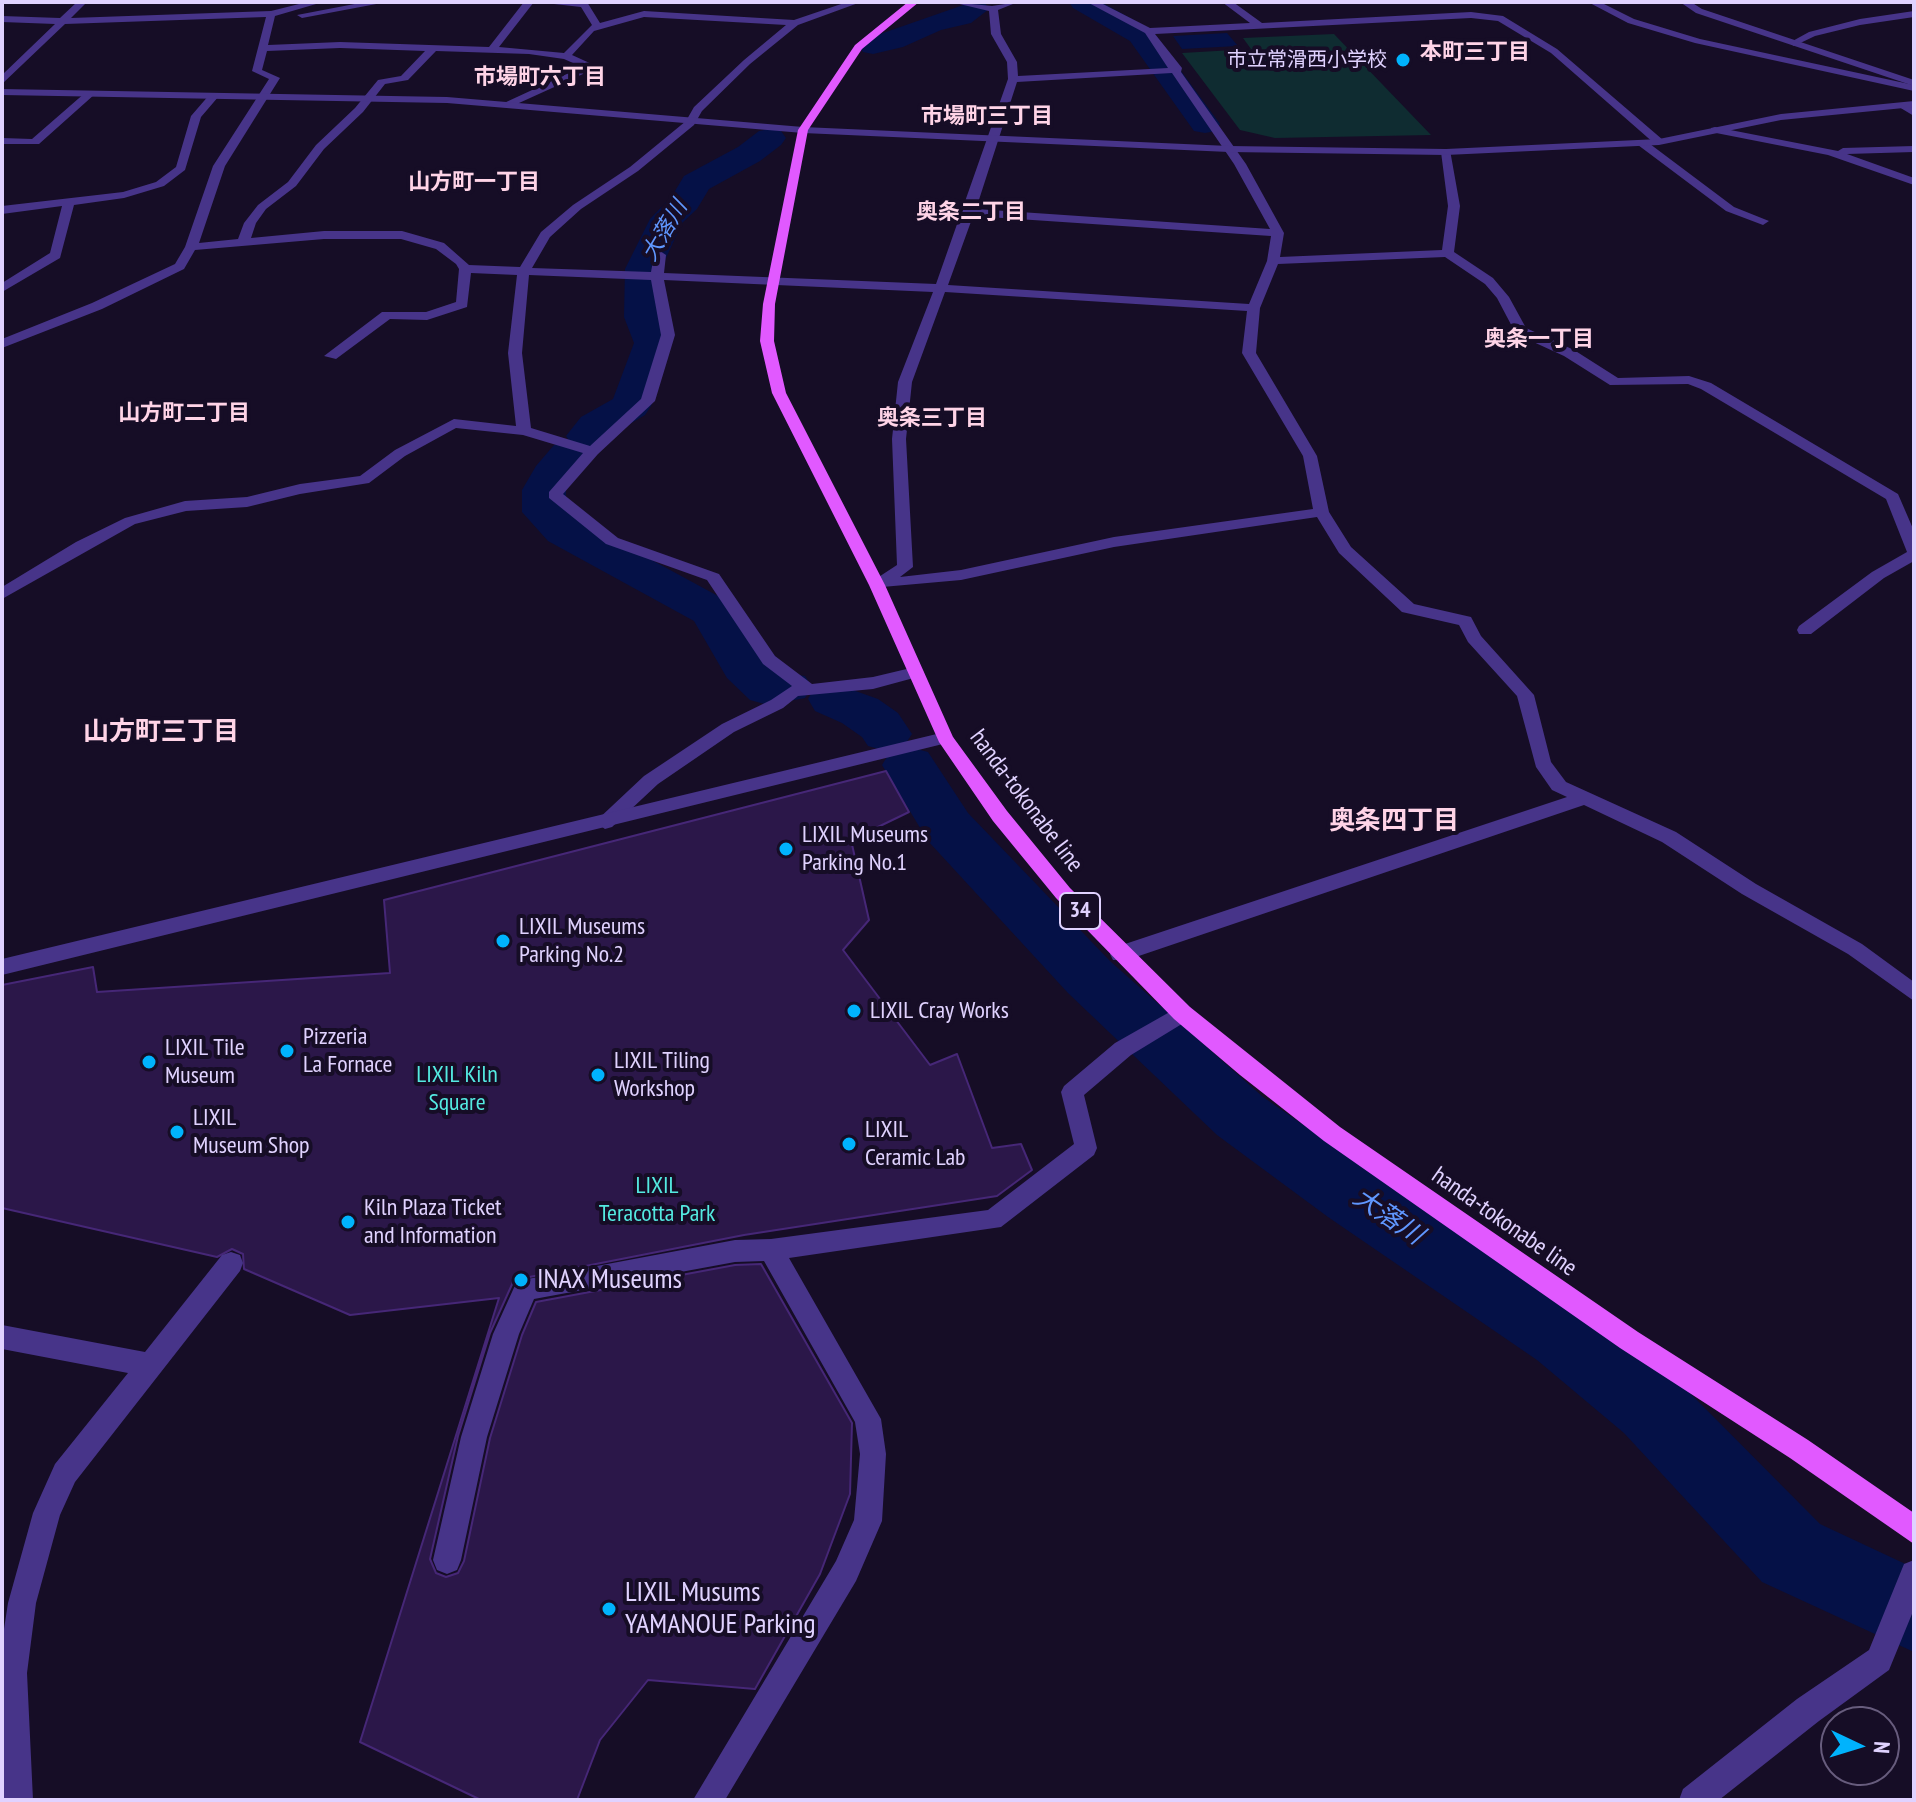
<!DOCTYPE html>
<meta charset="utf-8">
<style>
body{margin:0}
#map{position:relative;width:1916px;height:1802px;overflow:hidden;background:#160d26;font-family:"PT Sans Narrow",sans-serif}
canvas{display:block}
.frame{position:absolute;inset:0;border:4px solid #e0d2ff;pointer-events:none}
.north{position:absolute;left:1820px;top:1706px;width:80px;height:80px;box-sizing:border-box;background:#160d26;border:2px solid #675c7d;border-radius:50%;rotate:94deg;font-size:22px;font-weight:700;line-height:32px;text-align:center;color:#e0d2ff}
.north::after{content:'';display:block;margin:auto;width:28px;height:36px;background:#00b3fd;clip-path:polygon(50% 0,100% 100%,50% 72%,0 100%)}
</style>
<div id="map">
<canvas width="1916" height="1802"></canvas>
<div class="frame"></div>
<div class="north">N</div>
</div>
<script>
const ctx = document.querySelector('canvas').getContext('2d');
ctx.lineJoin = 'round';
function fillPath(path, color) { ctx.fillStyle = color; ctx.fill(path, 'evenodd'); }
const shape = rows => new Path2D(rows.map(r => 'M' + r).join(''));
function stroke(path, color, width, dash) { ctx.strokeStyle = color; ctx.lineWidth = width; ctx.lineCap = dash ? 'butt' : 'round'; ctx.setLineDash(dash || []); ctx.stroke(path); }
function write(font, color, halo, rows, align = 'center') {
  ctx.font = font + ' "PT Sans Narrow","Noto Sans JP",sans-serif'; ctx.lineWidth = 8; ctx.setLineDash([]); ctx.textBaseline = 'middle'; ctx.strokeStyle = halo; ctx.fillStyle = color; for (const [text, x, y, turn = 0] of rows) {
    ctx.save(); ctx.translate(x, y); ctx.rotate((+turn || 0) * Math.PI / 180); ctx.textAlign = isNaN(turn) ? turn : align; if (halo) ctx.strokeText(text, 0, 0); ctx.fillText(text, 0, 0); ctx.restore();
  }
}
fillPath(shape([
 [1334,34,1431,135,1275,138,1240,130,1182,53,1251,49,1243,38]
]), '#0f2c31');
fillPath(shape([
 [1227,33,1238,46,1182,49,1173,36]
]), '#051147');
fillPath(shape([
 [972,2,985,3,989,9,971,23,941,30,903,47,873,54,863,52,859,46,863,40,972,2],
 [1069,2,1101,2,1150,29,1220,124,1216,131,1205,133,1194,131,1130,41,1073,8,1069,2],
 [770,129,781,131,786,138,781,145,760,161,709,189,697,209,682,223,661,269,662,317,672,343,651,406,645,415,611,435,602,445,586,448,590,454,566,490,566,509,580,521,729,602,764,657,780,672,805,676,812,687,805,698,768,705,750,700,727,678,694,621,548,541,522,512,522,490,536,466,554,445,570,442,566,436,581,417,613,399,634,343,624,317,625,269,650,219,672,196,684,176,738,147,759,131,770,129],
 [833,683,878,699,898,713,912,734,904,746,886,751,868,746,862,737,842,723,815,711,808,699,815,687,833,683],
 [909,747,928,752,968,813,1110,961,1263,1097,1376,1175,1589,1312,1678,1381,1820,1524,1914,1568,1914,1652,1762,1582,1624,1433,1537,1360,1328,1217,1217,1135,1068,993,928,841,882,765,890,752,909,747]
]), '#051147');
const building = shape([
 [886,771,909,812,851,840,869,920,843,950,930,1065,957,1054,992,1148,1021,1144,1032,1170,997,1196,744,1235,514,1280,490,1333,458,1436,430,1559,436,1573,446,1577,458,1573,464,1561,490,1438,522,1335,536,1302,735,1265,761,1264,852,1423,850,1494,820,1574,755,1689,648,1680,600,1740,577,1800,481,1800,360,1742,499,1298,350,1315,244,1269,243,1254,232,1249,217,1257,2,1208,2,985,93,967,97,992,390,973,384,900,886,771]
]);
fillPath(building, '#2b1749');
stroke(building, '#462777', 2);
fillPath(shape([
 [77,2,87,2,71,18,271,11,307,2,323,2,275,16,268,45,340,42,489,47,524,2,534,2,499,47,564,53,592,25,581,7,536,2,587,2,600,23,644,11,794,20,847,2,861,2,798,25,750,64,702,111,694,125,638,171,581,209,550,237,532,268,651,272,654,255,660,251,666,255,664,273,936,284,1008,79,1007,62,991,34,989,11,951,2,992,6,1018,2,998,10,1001,34,1017,62,1018,76,1168,68,1145,33,1087,2,1099,2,1150,28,1250,23,1222,2,1233,2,1262,23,1471,12,1503,16,1557,49,1663,140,1663,144,1655,144,1551,53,1498,21,1471,18,1155,34,1182,68,1181,72,1246,164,1284,233,1280,257,1442,250,1448,206,1441,152,1450,150,1460,206,1454,252,1493,278,1509,297,1526,328,1574,350,1618,378,1689,376,1711,383,1898,494,1914,531,1914,561,1884,578,1811,634,1799,634,1797,630,1799,626,1872,572,1907,552,1886,499,1701,389,1688,384,1610,385,1564,356,1516,334,1497,298,1485,284,1445,257,1278,264,1260,308,1256,353,1317,456,1329,512,1351,547,1414,604,1471,617,1481,636,1534,695,1551,762,1566,782,1676,832,1756,884,1862,944,1914,982,1914,1001,1848,954,1742,894,1662,842,1584,805,1127,960,1113,960,1110,954,1113,948,1567,797,1552,790,1536,767,1517,696,1468,642,1459,625,1402,612,1339,553,1317,517,1114,547,961,580,871,588,871,582,897,565,892,439,898,382,933,292,664,280,675,335,655,401,598,454,563,494,618,538,719,574,775,656,812,684,873,677,915,667,924,672,921,676,873,689,798,696,783,708,734,732,658,784,612,827,605,829,595,822,644,776,722,724,771,700,792,686,763,664,707,580,606,544,549,498,549,492,583,453,523,435,456,428,405,456,369,483,300,494,247,507,186,511,135,524,2,599,2,587,76,542,125,518,185,501,247,497,300,484,360,476,395,450,454,419,516,426,508,353,517,275,471,273,467,307,427,320,390,319,336,359,324,356,382,312,426,312,456,302,459,269,456,264,436,249,401,239,324,239,195,250,184,269,102,309,2,348,2,339,92,303,175,264,185,247,213,166,269,79,252,71,266,17,65,24,2,84,2,75,55,24,2,22,2,16,60,18,77,2],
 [644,17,786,25,744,60,694,107,686,121,630,167,573,205,541,232,520,267,469,265,444,243,402,231,324,231,251,238,256,223,266,209,296,186,324,149,363,112,385,84,408,80,436,51,529,54,564,59,582,67,504,103,503,105,508,108,594,69,594,65,572,55,594,31,644,17],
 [340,48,425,51,401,76,378,80,355,108,316,145,288,182,258,205,244,223,238,239,199,243,225,166,280,78,262,70,267,51,340,48],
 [1172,73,1234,164,1270,229,976,209,1017,82,1172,73],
 [973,216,1271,236,1267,261,1249,304,948,285,973,216],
 [529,275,651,280,661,335,641,399,590,446,531,428,522,353,529,275],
 [945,292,1247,311,1242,353,1303,456,1313,509,1114,537,961,570,900,577,913,567,906,439,912,382,945,292],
 [365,2,387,2,302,18,297,15,365,2],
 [1588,2,1600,2,1634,19,1700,39,1914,85,1914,91,1695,43,1628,23,1588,2],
 [1914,11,1914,17,1860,25,1815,36,1794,46,1789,43,1809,32,1860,19,1914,11],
 [86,92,95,94,39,144,2,144,2,138,32,139,86,92],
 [210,94,219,96,201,117,185,170,164,186,124,198,74,205,60,258,2,292,2,283,50,253,62,206,2,214,2,206,123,192,156,182,176,167,191,116,210,94],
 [1899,103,1907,103,1914,108,1914,116,1899,107,1899,103],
 [1715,127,1838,151,1843,148,1914,146,1914,152,1847,154,1914,178,1914,185,1828,155,1711,132,1711,128,1715,127],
 [1638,141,1646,141,1734,207,1769,221,1763,225,1726,211,1638,145,1638,141],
 [1182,1005,1190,1007,1193,1013,1190,1019,1131,1055,1084,1095,1097,1148,1094,1155,1001,1227,789,1258,881,1419,886,1454,882,1521,856,1581,725,1800,693,1800,836,1561,854,1520,860,1454,855,1422,764,1261,735,1262,534,1299,519,1334,487,1437,461,1560,457,1570,447,1574,437,1570,433,1560,461,1437,493,1334,517,1281,735,1240,771,1239,988,1210,1074,1144,1061,1092,1064,1086,1115,1043,1182,1005],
 [231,1252,240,1255,243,1263,240,1271,75,1482,60,1515,36,1603,27,1673,33,1800,3,1800,2,1642,8,1603,33,1513,55,1464,128,1373,2,1349,2,1325,145,1352,222,1255,231,1252],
 [1914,1560,1914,1609,1889,1670,1819,1721,1719,1800,1679,1800,1683,1789,1797,1699,1869,1650,1904,1564,1914,1560]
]), '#473489');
fillPath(shape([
 [1680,2,1691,2,1702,9,1914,80,1914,86,1696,13,1680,2],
 [2,89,447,97,803,127,1229,146,1446,149,1659,139,1781,114,1914,101,1914,107,1781,120,1659,145,1446,155,1229,152,803,133,447,103,2,95,2,89],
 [945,732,954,738,951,742,2,975,2,959,945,732]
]), '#473489');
fillPath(shape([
 [908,2,919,2,862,49,808,130,775,304,774,341,786,393,885,585,953,737,1007,811,1070,888,1190,1007,1340,1127,1638,1332,1808,1440,1914,1513,1914,1544,1790,1458,1620,1348,1324,1141,1240,1075,1174,1019,1056,898,993,821,939,742,869,585,772,393,760,341,763,304,798,130,855,45,908,2]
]), '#e159ff');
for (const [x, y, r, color] of [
 [1403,60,8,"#00b3fd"],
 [786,849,8,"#00b3fd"],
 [503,941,8,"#00b3fd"],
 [854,1011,8,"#00b3fd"],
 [287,1051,8,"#00b3fd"],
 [149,1062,8,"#00b3fd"],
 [598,1075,8,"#00b3fd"],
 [177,1132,8,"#00b3fd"],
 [849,1144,8,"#00b3fd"],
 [348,1222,8,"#00b3fd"],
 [521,1280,8,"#00b3fd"],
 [609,1609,8,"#00b3fd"]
]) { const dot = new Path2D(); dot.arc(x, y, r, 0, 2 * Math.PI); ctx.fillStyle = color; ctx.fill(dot); stroke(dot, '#160d26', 3); }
write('20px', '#e0d2ff', '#160d26', [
 ["市立常滑西小学校",1387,60]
], 'right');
write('bold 22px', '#ffd4e7', '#160d26', [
 ["本町三丁目",1475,53],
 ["市場町六丁目",540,78],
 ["市場町三丁目",987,117],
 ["山方町一丁目",474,183],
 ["奥条二丁目",971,213],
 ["奥条一丁目",1539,340],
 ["山方町二丁目",184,414],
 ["奥条三丁目",932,419]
]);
write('italic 22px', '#6097ff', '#160d26', [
 ["大落川",665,231,-59]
]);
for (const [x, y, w] of [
 [1080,911,40]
]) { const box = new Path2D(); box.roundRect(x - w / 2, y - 18, w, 36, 6); ctx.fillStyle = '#160d26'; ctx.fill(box); stroke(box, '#e0d2ff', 2); }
write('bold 22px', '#e0d2ff', null, [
 ["34",1080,911]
]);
write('24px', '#e0d2ff', '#160d26', [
 ["handa-tokonabe line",1026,801,53],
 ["handa-tokonabe line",1504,1222,35]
]);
write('24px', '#e0d2ff', '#160d26', [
 ["LIXIL Museums",802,835],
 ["Parking No.1",802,863],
 ["LIXIL Museums",519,927],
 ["Parking No.2",519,955],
 ["LIXIL Cray Works",870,1011],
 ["Pizzeria",303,1037],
 ["La Fornace",303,1065],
 ["LIXIL Tile",165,1048],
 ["Museum",165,1076],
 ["LIXIL Tiling",614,1061],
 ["Workshop",614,1089],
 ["LIXIL",193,1118],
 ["Museum Shop",193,1146],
 ["LIXIL",865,1130],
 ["Ceramic Lab",865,1158],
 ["Kiln Plaza Ticket",364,1208],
 ["and Information",364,1236]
], 'left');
write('24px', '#54eae1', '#160d26', [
 ["LIXIL Kiln",457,1075],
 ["Square",457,1103],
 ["LIXIL",657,1186],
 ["Teracotta Park",657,1214]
]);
write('bold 26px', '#ffd4e7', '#160d26', [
 ["山方町三丁目",161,733],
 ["奥条四丁目",1394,822]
]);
write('italic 26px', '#6097ff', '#160d26', [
 ["大落川",1388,1217,34]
]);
write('28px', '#e0d2ff', '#160d26', [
 ["INAX Museums",537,1280],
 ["LIXIL Musums",625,1593],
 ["YAMANOUE Parking",625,1625]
], 'left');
</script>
